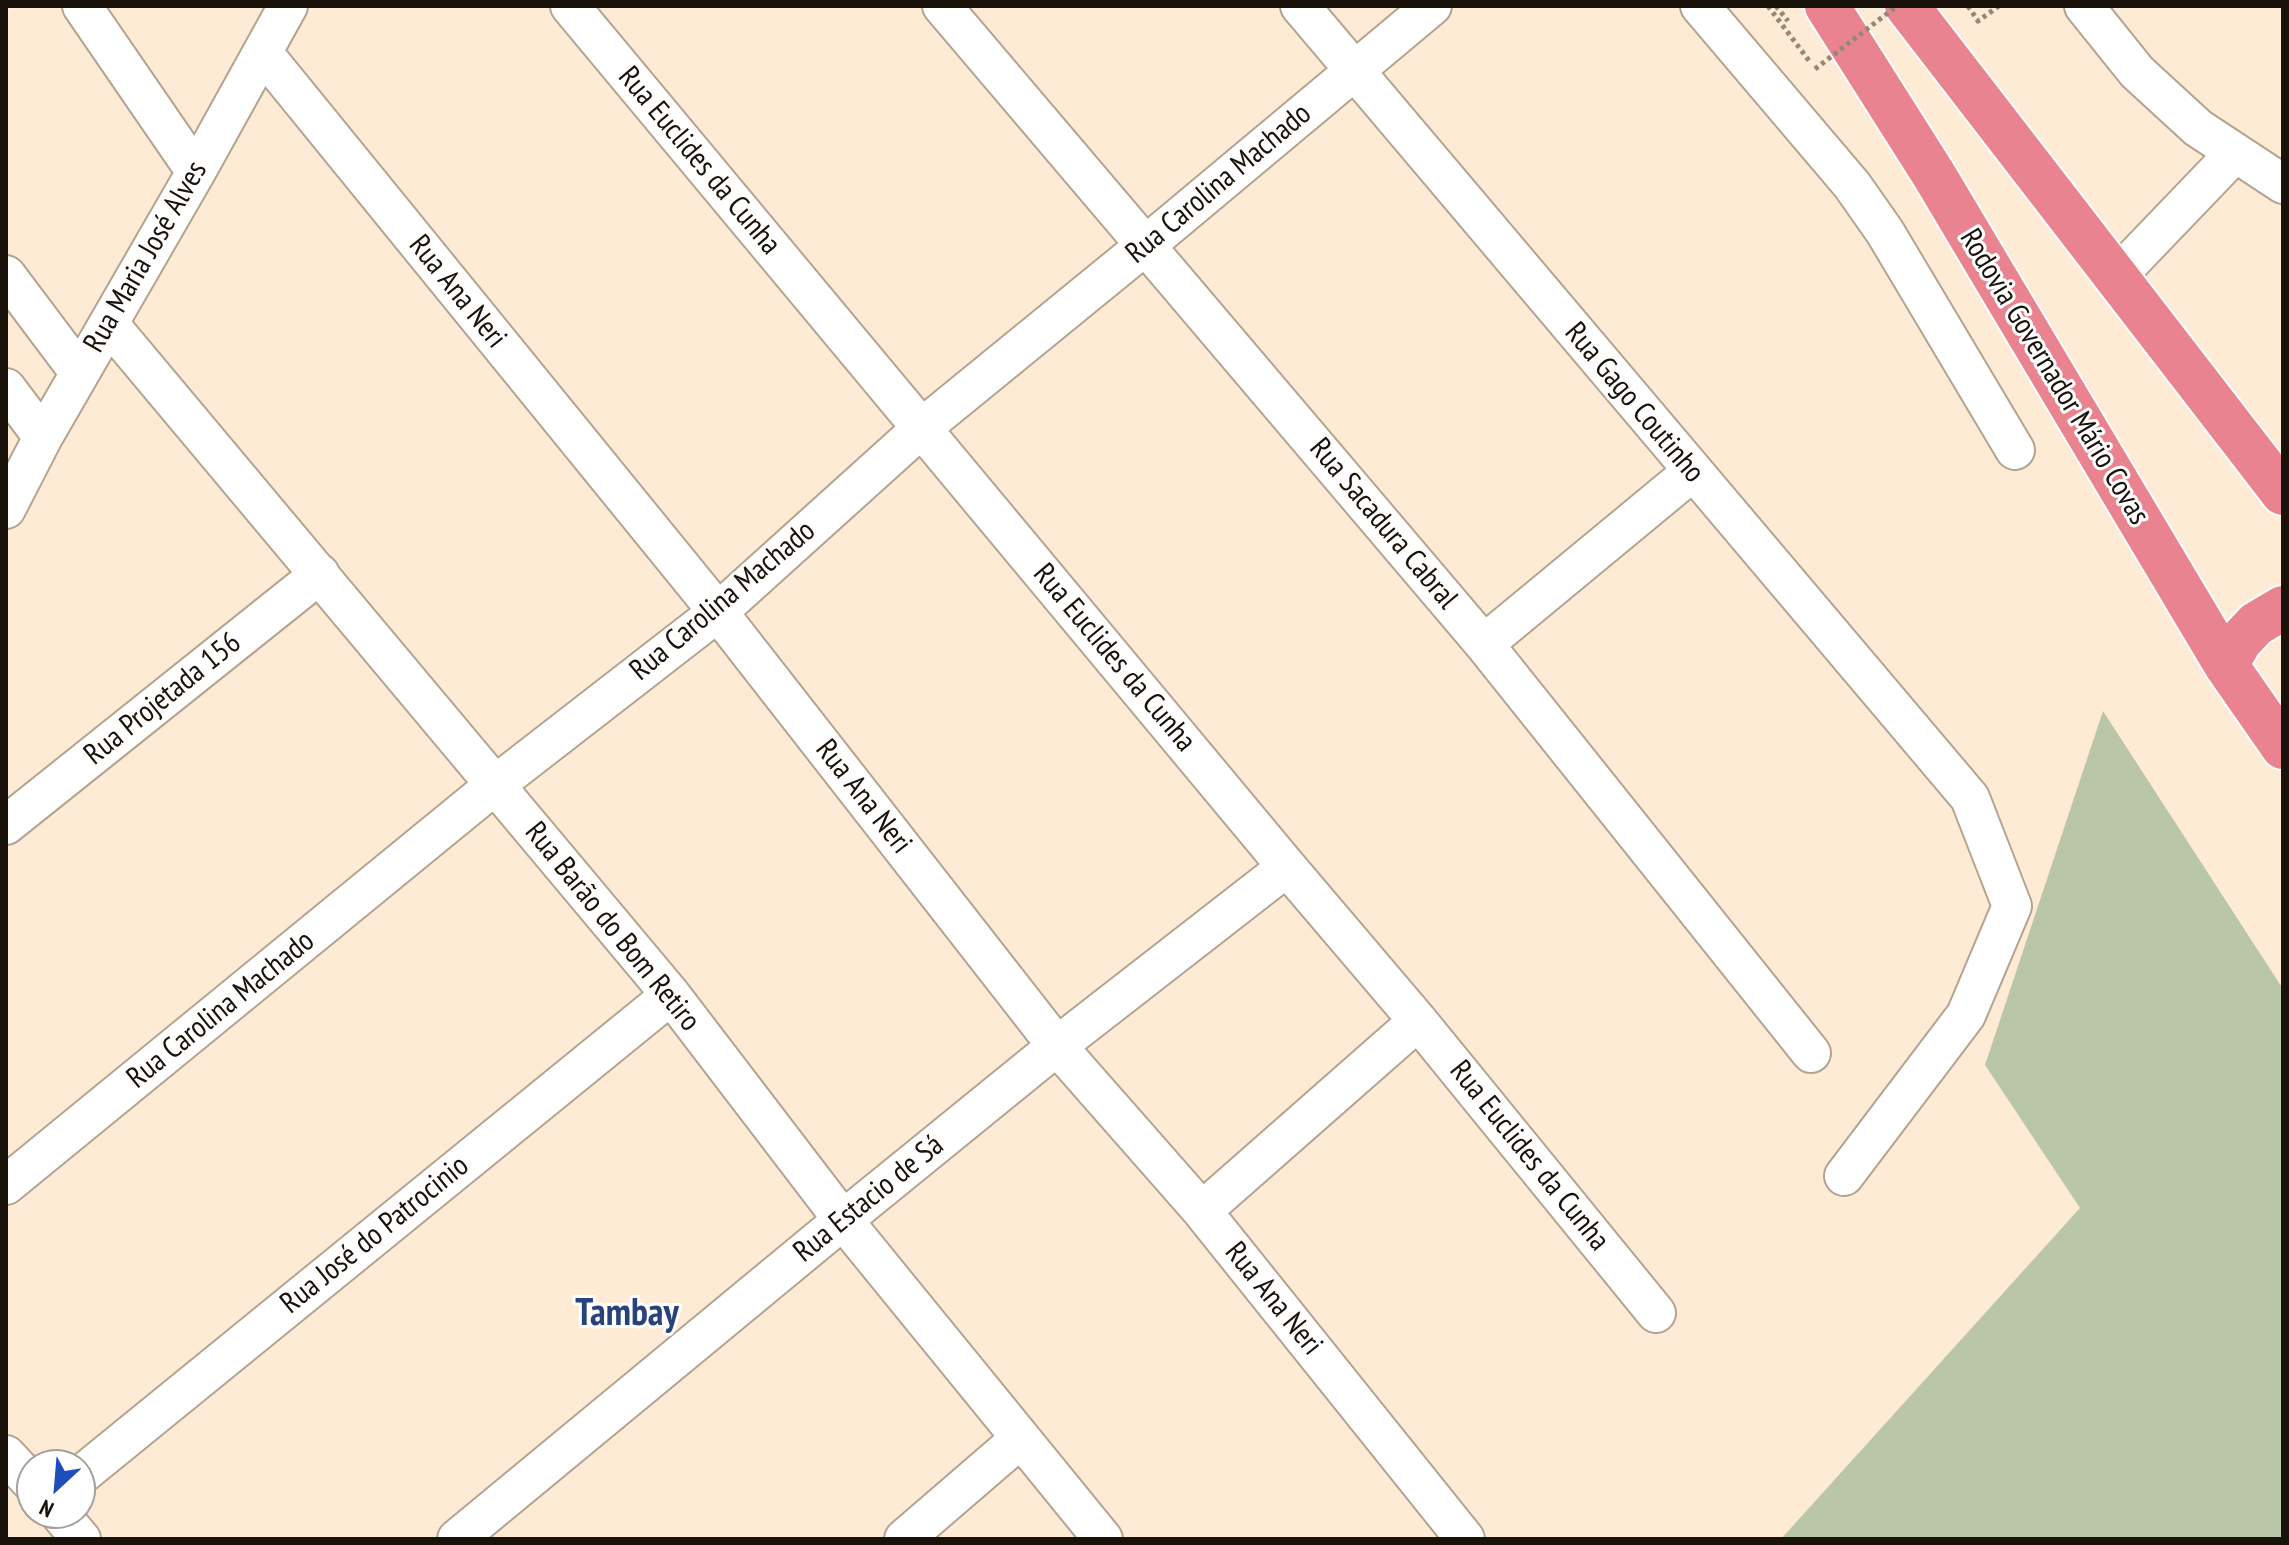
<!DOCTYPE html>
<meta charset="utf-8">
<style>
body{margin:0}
#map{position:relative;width:2289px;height:1545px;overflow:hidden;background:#fdebd5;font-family:"PT Sans Narrow",sans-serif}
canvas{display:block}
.frame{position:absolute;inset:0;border:8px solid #18120a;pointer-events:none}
.north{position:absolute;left:16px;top:1449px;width:80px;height:80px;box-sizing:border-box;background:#fff;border:2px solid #a3a09d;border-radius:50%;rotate:206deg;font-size:22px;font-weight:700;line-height:32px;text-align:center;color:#18120a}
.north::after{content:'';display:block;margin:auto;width:28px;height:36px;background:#1e4ebb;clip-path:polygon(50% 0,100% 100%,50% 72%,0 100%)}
</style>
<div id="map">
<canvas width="2289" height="1545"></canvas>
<div class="frame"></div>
<div class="north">N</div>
</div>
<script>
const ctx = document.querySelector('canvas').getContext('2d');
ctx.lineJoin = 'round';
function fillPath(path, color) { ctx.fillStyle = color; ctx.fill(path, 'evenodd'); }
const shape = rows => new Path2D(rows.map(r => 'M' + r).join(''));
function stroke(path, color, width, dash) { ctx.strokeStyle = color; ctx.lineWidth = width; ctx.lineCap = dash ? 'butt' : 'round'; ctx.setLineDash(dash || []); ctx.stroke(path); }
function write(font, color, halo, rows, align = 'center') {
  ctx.font = font + ' "PT Sans Narrow",sans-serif'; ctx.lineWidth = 6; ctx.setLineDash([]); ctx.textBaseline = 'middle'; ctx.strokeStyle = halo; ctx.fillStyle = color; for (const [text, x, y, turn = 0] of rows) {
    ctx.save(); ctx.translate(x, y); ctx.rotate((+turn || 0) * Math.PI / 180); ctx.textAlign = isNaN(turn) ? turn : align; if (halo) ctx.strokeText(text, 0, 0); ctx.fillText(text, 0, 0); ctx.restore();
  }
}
fillPath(shape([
 [2103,711,2283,989,2283,1539,1781,1539,2080,1208,1985,1065]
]), '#bac6a8');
const minor = shape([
 [82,6,196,172],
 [570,6,1287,867,1418,1021,1656,1313],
 [942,6,1484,644,1811,1053],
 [1300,6,1970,798,2012,906,1966,1015,1844,1176],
 [1700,6,1852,185,1885,232,2015,450],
 [2084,6,2137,72,2198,128,2283,184],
 [263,53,718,612,1057,1046,1202,1211,1465,1539],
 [6,275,79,372],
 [2116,277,2235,153],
 [109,324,671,995,843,1220,1103,1539],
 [6,388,43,437],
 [6,509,43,437,196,172,288,6],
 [1484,644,1692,472],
 [6,825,320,574],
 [6,1185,495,785,718,612,923,427,1146,245,1432,6],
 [1202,1211,1418,1021],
 [6,1455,32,1483],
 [80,1476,671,995],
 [59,1513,81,1539],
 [457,1539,843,1220,1057,1046,1287,867],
 [904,1539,1020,1439]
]);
const highway = shape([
 [1827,6,1934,175,2226,665,2283,747],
 [1907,6,2283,493],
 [2226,665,2240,641,2256,624,2283,608]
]);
stroke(minor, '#b4a38e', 42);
stroke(highway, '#fff', 48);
stroke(shape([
 [1768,6,1810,62],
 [1776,6,1788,21],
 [1968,6,1978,21,1999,6]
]), '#948778', 5, [4, 4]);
stroke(minor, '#fff', 38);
stroke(highway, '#e9838f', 44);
stroke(shape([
 [1815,69,1897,6]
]), '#948778', 5, [4, 4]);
write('30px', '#18120a', '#fff', [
 ["Rua Euclides da Cunha",699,161,50],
 ["Rua Carolina Machado",1219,184,-40],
 ["Rua Maria José Alves",146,257,-60],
 ["Rua Ana Neri",457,292,51],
 ["Rodovia Governador Mário Covas",2054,377,59],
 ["Rua Gago Coutinho",1634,403,50],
 ["Rua Sacadura Cabral",1383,524,50],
 ["Rua Carolina Machado",723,601,-40],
 ["Rua Euclides da Cunha",1114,658,50],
 ["Rua Projetada 156",163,699,-39],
 ["Rua Ana Neri",863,797,52],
 ["Rua Barão do Bom Retiro",612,927,51],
 ["Rua Carolina Machado",221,1010,-39],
 ["Rua Euclides da Cunha",1529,1156,51],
 ["Rua Estacio de Sá",869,1199,-39],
 ["Rua José do Patrocinio",375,1235,-39],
 ["Rua Ana Neri",1273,1299,51]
]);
write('bold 38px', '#28437b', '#fff', [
 ["Tambay",627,1314]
]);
</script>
